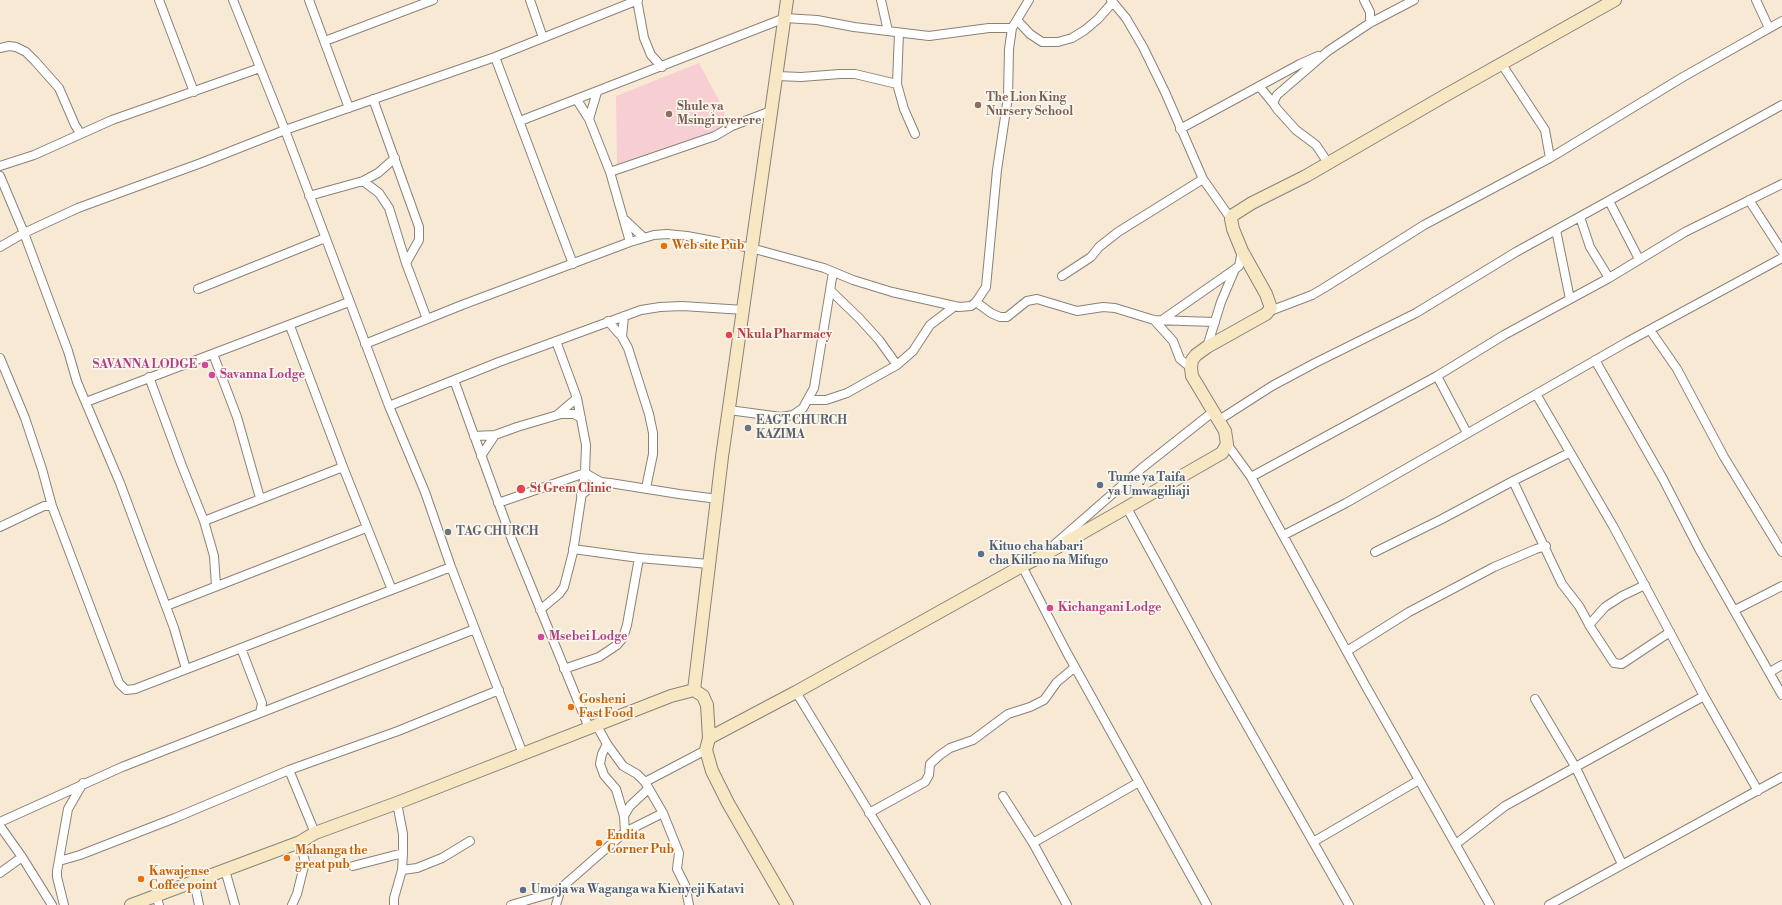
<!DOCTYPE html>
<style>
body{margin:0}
canvas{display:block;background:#f7e9d4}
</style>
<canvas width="1782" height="905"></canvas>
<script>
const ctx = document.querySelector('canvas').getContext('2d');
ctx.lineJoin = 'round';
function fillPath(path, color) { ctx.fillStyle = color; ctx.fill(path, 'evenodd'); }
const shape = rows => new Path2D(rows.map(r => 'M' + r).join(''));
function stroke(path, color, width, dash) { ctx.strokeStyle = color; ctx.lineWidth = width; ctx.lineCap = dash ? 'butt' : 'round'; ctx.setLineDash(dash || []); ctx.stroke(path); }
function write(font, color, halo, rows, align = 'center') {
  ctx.font = font + ' "Libre Bodoni",serif'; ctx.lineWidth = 3.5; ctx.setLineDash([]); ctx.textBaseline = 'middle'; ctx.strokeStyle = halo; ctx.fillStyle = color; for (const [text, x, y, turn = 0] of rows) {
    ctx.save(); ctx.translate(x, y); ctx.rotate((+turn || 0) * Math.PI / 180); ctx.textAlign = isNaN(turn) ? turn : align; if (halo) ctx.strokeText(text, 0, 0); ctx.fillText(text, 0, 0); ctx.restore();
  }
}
fillPath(shape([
 [699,63,724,110,725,128,655,154,617,166,616,96]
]), '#f7cfd2');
const street = shape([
 [159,0,194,92],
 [233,0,285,130,389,406,425,492,451,567,523,754],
 [309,0,349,108],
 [530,0,543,38],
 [637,0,644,38,651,55,662,67],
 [881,0,888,31],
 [1111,0,1126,18,1143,47,1165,92,1203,179,1231,219],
 [1364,0,1370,12,1370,23],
 [1756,0,1769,28],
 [1017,20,1030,34,1042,42,1058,42,1072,38,1085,30,1098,19,1113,2],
 [899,33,897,84,904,109,915,134],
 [325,41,433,0],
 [0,48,9,46,16,47,26,52,35,61,59,88,75,125,80,133],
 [495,57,573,264],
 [1501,63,1545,130,1550,158],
 [777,76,801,77,840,74,855,74,897,84],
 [1259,86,1273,103],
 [373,99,419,227,419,240,406,263],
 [577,100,589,119,610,172,630,242],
 [589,119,597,92],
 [520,121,785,18,817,20,854,27,929,36,989,28,1012,28],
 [1180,129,1300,64,1318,56],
 [1328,163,1316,145,1296,130,1277,109,1273,103,1277,95,1328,51,1370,23,1414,0],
 [0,166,34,155,112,120,260,68],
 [610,172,715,136,732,126,771,111],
 [0,176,24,233,68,351,77,382,120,483,174,628,186,669],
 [363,181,379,193,389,208,406,263,427,319],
 [309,196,363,181,378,173,395,158],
 [1749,200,1782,251],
 [1609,201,1639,259],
 [1580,217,1590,247,1609,278],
 [625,220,643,237],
 [1556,230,1570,299],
 [0,247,24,233,78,208,201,163,285,130,495,57,638,0],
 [1062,276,1091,257,1099,247,1118,232,1203,179],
 [198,289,325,238],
 [831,291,859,318,879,340,897,365],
 [976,302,991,313,1000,317,1007,317,1027,301,1037,299,1077,311,1103,307,1115,308,1154,320,1215,322],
 [1270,311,1312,295,1324,288,1424,225,1550,158,1683,77,1782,21],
 [1154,320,1173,341,1180,359,1191,368],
 [1162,320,1235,269],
 [608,321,622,337,628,348,649,414,653,433,653,454,646,488],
 [290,326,343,467,392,590],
 [1650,330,1677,369,1724,457,1782,552],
 [622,337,624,316],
 [365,344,462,305,630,242,654,235,667,234,687,236,751,248,824,268,853,280,892,292,959,307,971,306,976,302,986,287,997,170,1008,97,1009,49,1012,28,1029,0],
 [1207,347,1221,302,1235,269,1239,266,1242,251],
 [213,354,237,417,260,498],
 [0,358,25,418,42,469,52,506],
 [1595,360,1663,479,1698,547,1782,695],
 [1437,376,1467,433],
 [149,377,182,466,204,521,214,556,216,586],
 [454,380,512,540,589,728],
 [1536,394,1613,526,1704,696,1758,791],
 [809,400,826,400,847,393,897,365,913,351,930,325,955,306],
 [86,402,349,302],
 [389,406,499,362,641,310,660,307,682,306,744,310],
 [729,410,781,417,793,415,803,408,814,388,833,272],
 [557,415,577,398],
 [1219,420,1272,386,1315,363,1416,313,1516,252,1782,105],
 [474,436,495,435,517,427,561,414,574,414,581,418],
 [1227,444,1251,477,1364,683,1490,905],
 [481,456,495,435],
 [1251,477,1437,376,1504,335,1609,278,1685,232,1782,184],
 [1513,481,1562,584,1579,606,1591,628,1614,663,1622,664,1670,632],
 [581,495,594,485,601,482,610,483,679,494,718,499],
 [498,503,585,473,601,482],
 [1127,508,1217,673,1349,905],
 [204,521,343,467],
 [0,527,44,506,52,506,119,683,126,690,135,689,451,567],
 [1284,535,1346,503,1627,342,1782,258],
 [1055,544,1142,468,1214,411],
 [573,549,639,558,709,564],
 [1375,552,1442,519,1513,481,1569,453],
 [1022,566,1066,651,1207,905],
 [166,606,366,528],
 [540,610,559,594,564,587,573,552,585,473,586,445,577,398,556,341],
 [1735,610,1782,586],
 [1589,625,1605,607,1622,596,1645,585],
 [241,648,262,703,260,713],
 [1347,651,1409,612,1494,567,1536,549,1546,546],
 [564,669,599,657,617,645,623,638,627,625,639,558],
 [1770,672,1782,665],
 [796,692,926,905],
 [1535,699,1576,768,1622,864],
 [597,726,607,744,623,766,637,774,645,782,663,813,679,853,677,869,685,885,689,905],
 [607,744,602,754,600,764,604,775,616,789,624,816,625,832],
 [289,770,315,833],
 [645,782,706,750],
 [1003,796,1033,843,1067,905],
 [869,813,925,782,929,775,930,764,940,755,950,748,973,740,1008,714,1030,707,1044,700,1057,682,1075,667],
 [624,816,630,806,648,789],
 [0,822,122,767,475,629],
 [0,826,22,857,52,905],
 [1313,842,1419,780],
 [1033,843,1139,782],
 [1456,844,1505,806,1704,696],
 [59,861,80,855,175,818,289,770,398,731,499,690],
 [353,866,403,853],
 [225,870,235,905],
 [402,870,417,868,442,858,470,841],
 [0,873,22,857],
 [194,881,199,905],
 [156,896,159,905],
 [64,905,57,877,57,871,68,809,83,783],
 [292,905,297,894,305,862,300,842],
 [394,905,394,898,402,870,403,853,403,834,397,803],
 [511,905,549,894,561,888,625,832,663,813],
 [556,905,561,888],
 [1549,905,1782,777]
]);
const secondary = shape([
 [694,690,722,457,787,0],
 [709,738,796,692,1022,566,1042,556,1222,453,1227,444,1225,431,1192,376,1191,368,1192,360,1196,355,1207,347,1266,314,1271,308,1266,294,1242,251,1233,229,1231,219,1233,215,1252,203,1306,176,1446,95,1615,0],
 [131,905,300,842,315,833,397,803,671,696,694,690,703,696,707,705,709,738,706,750,712,771,728,803,787,905]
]);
stroke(street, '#8a8278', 10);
stroke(secondary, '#8a8278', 14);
stroke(street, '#fff', 8);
stroke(secondary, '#f7e8c3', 12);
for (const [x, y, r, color] of [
 [978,105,4,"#8d6e63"],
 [669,114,4,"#8d6e63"],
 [664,246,4,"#e8710a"],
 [729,335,4,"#e0444e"],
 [205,365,4,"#d1479c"],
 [212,375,4,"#d1479c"],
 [748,428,4,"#6b7280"],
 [1100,485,4,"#5c6f8a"],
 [521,489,5,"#e0444e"],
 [448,532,4,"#6b7280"],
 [981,554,4,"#5c6f8a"],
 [1050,608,4,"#d1479c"],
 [541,637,4,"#d1479c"],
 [571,707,4,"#e8710a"],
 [599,843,4,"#e8710a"],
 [287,858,4,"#e8710a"],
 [141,879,4,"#e8710a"],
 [523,890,4,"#5c6f8a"]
]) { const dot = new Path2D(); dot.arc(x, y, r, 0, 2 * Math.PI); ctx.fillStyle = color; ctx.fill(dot); stroke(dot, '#fbf7ec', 1.5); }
write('bold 12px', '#785e54', '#fbf7ec', [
 ["The Lion King",986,98],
 ["Nursery School",986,112],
 ["Shule ya",677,107],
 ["Msingi nyerere",677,121]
], 'left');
write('bold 12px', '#c56008', '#fbf7ec', [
 ["Web site Pub",672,246],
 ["Gosheni",579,700],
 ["Fast Food",579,714],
 ["Endita",607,836],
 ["Corner Pub",607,850],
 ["Mahanga the",295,851],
 ["great pub",295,865],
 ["Kawajense",149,872],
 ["Coffee point",149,886]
], 'left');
write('bold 12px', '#be3a42', '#fbf7ec', [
 ["Nkula Pharmacy",737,335],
 ["St Grem Clinic",530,489]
], 'left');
write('bold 12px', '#b23c85', '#fbf7ec', [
 ["SAVANNA LODGE",197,365,"right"],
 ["Savanna Lodge",220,375],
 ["Kichangani Lodge",1058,608],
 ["Msebei Lodge",549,637]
], 'left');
write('bold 12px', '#5b616d', '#fbf7ec', [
 ["EAGT CHURCH",756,421],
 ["KAZIMA",756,435],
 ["TAG CHURCH",456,532]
], 'left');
write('bold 12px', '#4e5e75', '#fbf7ec', [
 ["Tume ya Taifa",1108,478],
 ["ya Umwagiliaji",1108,492],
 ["Kituo cha habari",989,547],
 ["cha Kilimo na Mifugo",989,561],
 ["Umoja wa Waganga wa Kienyeji Katavi",531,890]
], 'left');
</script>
